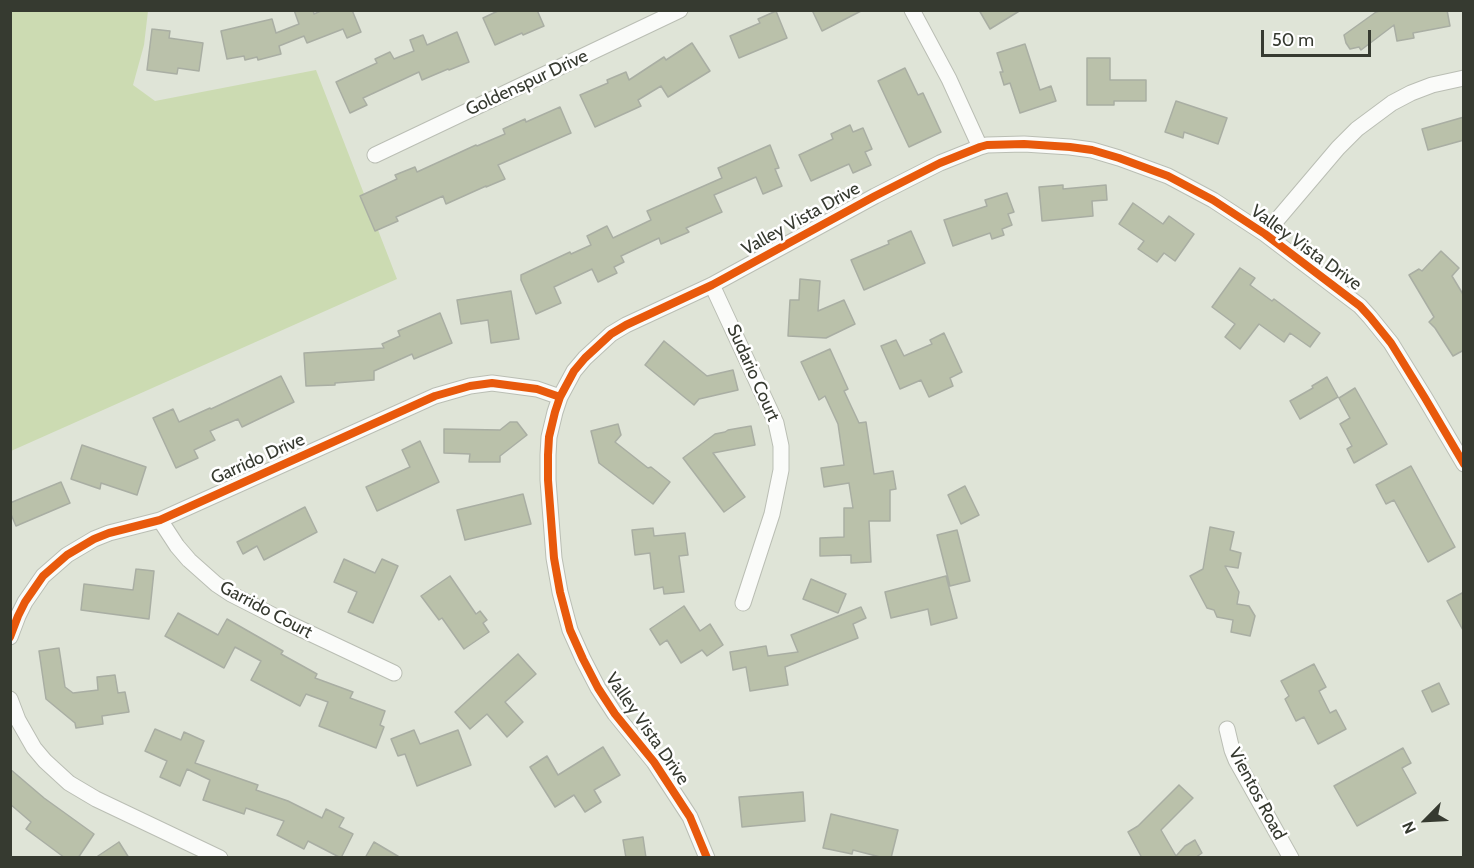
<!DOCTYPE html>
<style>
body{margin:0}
#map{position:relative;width:1474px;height:868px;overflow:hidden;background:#dfe4d7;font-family:Cabin,sans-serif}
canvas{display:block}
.frame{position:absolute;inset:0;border:12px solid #363a30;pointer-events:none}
.north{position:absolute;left:1396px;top:790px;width:60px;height:60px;-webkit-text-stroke:4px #fff;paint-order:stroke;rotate:246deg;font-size:16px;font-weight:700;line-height:24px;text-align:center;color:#363a30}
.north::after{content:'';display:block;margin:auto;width:21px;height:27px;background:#363a30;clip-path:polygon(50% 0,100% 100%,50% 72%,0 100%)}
.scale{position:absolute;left:1261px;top:30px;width:110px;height:27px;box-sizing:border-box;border:3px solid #363a30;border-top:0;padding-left:8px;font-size:18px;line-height:21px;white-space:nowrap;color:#363a30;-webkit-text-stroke:4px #fff;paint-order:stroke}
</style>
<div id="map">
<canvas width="1474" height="868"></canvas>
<div class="frame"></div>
<div class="north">N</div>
<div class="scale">50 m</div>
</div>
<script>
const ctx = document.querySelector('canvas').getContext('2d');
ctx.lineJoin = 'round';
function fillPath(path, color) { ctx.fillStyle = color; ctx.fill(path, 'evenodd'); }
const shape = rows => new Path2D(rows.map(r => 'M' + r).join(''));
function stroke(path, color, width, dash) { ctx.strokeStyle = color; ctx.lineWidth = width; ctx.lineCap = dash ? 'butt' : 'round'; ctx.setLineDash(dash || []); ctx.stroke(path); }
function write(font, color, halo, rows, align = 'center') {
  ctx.font = font + ' Cabin,sans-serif'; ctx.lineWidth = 5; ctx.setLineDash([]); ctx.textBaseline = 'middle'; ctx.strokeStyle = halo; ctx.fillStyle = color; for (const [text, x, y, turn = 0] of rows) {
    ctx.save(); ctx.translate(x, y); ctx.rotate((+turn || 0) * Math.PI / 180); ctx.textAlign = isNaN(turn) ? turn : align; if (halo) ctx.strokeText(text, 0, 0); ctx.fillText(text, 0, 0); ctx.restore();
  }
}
fillPath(shape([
 [10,11,148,11,144,45,133,85,155,101,316,70,397,279,11,451]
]), '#ccdbb2');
const building = shape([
 [294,10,313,10,314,14,323,10,352,10,361,32,347,38,343,29,307,43,304,36,279,46,281,54,258,60,257,57,245,60,244,56,227,59,221,31,272,19,276,33,299,24,294,10],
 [500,10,537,10,544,26,523,35,522,33,495,45,483,18,500,10],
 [812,10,863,10,822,31,812,10],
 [979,10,1021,10,990,29,979,10],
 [1383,10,1447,10,1450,26,1413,33,1414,38,1397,41,1394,25,1361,50,1359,47,1350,49,1346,43,1344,35,1376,12,1383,10],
 [776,11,787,38,739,58,730,36,760,23,758,19,776,11],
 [152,29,170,31,169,38,203,43,199,71,178,68,177,74,147,70,152,29],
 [457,32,469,62,449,70,448,69,422,80,419,72,363,98,367,105,350,113,336,82,377,63,375,59,390,52,394,59,414,51,410,40,423,35,427,45,457,32],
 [692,43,710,71,668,97,661,86,638,100,641,106,595,127,580,95,608,83,607,80,626,72,629,80,664,57,666,60,692,43],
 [1025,44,1040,90,1051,86,1056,101,1020,113,1010,83,1004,85,1000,72,1003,72,997,53,1025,44],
 [1087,58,1110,58,1110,80,1146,80,1146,101,1114,101,1114,105,1087,105,1087,58],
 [905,68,918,95,923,93,941,132,909,147,878,81,905,68],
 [1176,101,1227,118,1218,144,1184,132,1183,138,1165,132,1176,101],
 [560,107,571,133,498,165,505,179,486,187,486,186,446,204,443,196,396,217,398,221,375,231,360,196,397,179,395,175,415,167,417,172,476,145,477,146,505,134,503,129,525,119,526,122,560,107],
 [1464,117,1464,140,1428,150,1422,129,1464,117],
 [850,125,853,132,863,128,872,149,865,152,871,165,853,173,849,164,811,181,799,155,833,139,831,134,850,125],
 [770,145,779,168,775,169,782,186,763,194,756,177,714,195,722,212,686,228,689,232,661,244,659,238,621,256,624,262,614,267,617,273,598,282,592,269,554,287,561,303,536,314,521,280,521,275,570,252,571,254,591,245,587,236,607,226,613,238,651,220,647,211,722,178,718,168,770,145],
 [1063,185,1063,189,1106,185,1107,200,1092,201,1093,216,1042,221,1039,187,1063,185],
 [1007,193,1014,212,1008,214,1012,225,1002,229,1004,235,992,239,990,233,953,246,944,220,987,206,985,200,1007,193],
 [1133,203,1163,224,1169,216,1194,234,1175,261,1164,253,1157,262,1138,249,1144,241,1119,224,1133,203],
 [911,231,925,263,864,290,851,260,889,244,888,241,911,231],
 [1441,251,1459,268,1452,276,1464,296,1464,350,1453,356,1435,328,1429,322,1434,317,1409,275,1419,269,1422,271,1441,251],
 [1240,268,1255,278,1250,285,1272,301,1274,299,1320,333,1310,347,1290,333,1284,342,1259,324,1240,349,1225,337,1235,324,1212,307,1240,268],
 [800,279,820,281,818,311,844,300,855,324,826,338,788,336,790,300,799,300,800,279],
 [511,291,519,339,491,343,488,320,461,324,457,300,511,291],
 [440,313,452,343,414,359,412,354,374,371,374,380,335,383,335,385,306,386,304,353,384,348,382,344,400,336,398,331,440,313],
 [944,333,962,372,950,378,953,386,929,397,921,380,900,389,881,346,896,340,904,356,932,344,930,340,944,333],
 [664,341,707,376,733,370,738,390,699,399,694,405,645,365,664,341],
 [830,349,848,389,844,391,859,423,866,422,874,474,893,471,896,489,890,490,890,521,869,521,871,562,851,563,851,555,820,556,820,538,844,537,844,508,853,508,849,483,824,487,821,468,844,465,838,424,825,396,819,400,801,362,830,349],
 [281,376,294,402,242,427,238,419,210,431,215,440,194,450,198,458,176,468,153,418,173,409,179,422,210,408,211,409,281,376],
 [1327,377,1338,397,1300,419,1290,401,1313,388,1312,386,1327,377],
 [1355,388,1387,444,1354,463,1347,449,1352,446,1340,424,1350,418,1339,398,1355,388],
 [510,422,517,422,527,435,500,456,500,462,469,462,470,454,444,453,444,429,500,430,510,422],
 [618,424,621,435,615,442,648,468,651,467,670,482,653,504,599,463,591,431,618,424],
 [751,426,755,445,713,453,745,497,724,512,683,458,715,434,725,432,728,430,751,426],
 [420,441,439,482,377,511,366,487,410,467,402,450,420,441],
 [82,445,146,467,137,495,101,483,100,489,71,479,82,445],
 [1411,466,1455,547,1428,562,1394,500,1386,504,1376,485,1411,466],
 [61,482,70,503,16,526,10,512,10,503,61,482],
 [965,486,979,515,961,524,948,495,965,486],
 [523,494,531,524,465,540,457,510,523,494],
 [305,507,317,532,264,560,257,546,243,554,237,542,305,507],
 [1210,527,1234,532,1230,550,1241,553,1238,568,1225,566,1239,592,1237,604,1249,606,1255,616,1250,636,1231,632,1233,620,1217,617,1214,610,1207,608,1190,576,1203,569,1210,527],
 [653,528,654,536,685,533,688,555,679,556,684,592,664,594,663,587,654,589,650,553,635,555,632,530,653,528],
 [957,530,970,581,950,586,937,535,957,530],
 [344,559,375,573,382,559,398,566,373,623,348,612,357,592,334,582,344,559],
 [136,569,154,571,149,619,81,610,84,584,133,590,136,569],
 [450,576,476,614,480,611,487,620,483,623,489,632,464,649,442,618,439,620,421,596,450,576],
 [946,576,957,618,931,625,928,609,891,618,885,592,946,576],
 [811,579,846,594,838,613,803,599,811,579],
 [1464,592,1464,632,1447,601,1464,592],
 [684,606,700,631,710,624,723,645,707,656,702,650,681,663,667,640,660,645,650,629,684,606],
 [861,607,866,618,853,624,858,638,785,667,788,685,750,691,746,667,733,670,730,652,766,646,768,656,798,652,791,635,861,607],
 [178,613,218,635,227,619,283,651,281,654,317,674,315,678,353,692,350,698,385,711,380,725,384,727,376,748,319,726,328,702,306,694,300,706,251,680,261,661,235,647,224,668,165,636,178,613],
 [59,648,65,687,73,693,98,690,97,677,115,675,118,693,125,692,129,712,102,716,103,724,76,728,75,723,46,699,39,651,59,648],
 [518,654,536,674,505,702,523,722,507,737,487,714,470,729,455,712,518,654],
 [1314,664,1326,687,1319,691,1330,713,1336,710,1346,729,1318,744,1304,717,1296,721,1285,699,1289,696,1281,681,1314,664],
 [1439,683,1449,704,1432,712,1422,691,1439,683],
 [155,729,181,740,184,732,204,741,195,763,258,785,256,790,288,801,322,818,326,809,344,818,339,827,353,834,341,858,308,841,304,849,277,835,284,821,246,808,244,814,203,800,210,780,187,769,180,786,160,777,167,761,145,751,155,729],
 [414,730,420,744,458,730,471,765,417,786,405,754,398,756,391,739,414,730],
 [603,747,620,775,594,790,601,802,585,812,574,795,555,807,530,767,547,756,558,775,603,747],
 [1403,748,1411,763,1402,768,1416,793,1357,826,1334,786,1403,748],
 [10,769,44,798,94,834,78,858,65,858,26,829,31,822,10,804,10,769],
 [1179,785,1193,798,1161,830,1176,856,1185,846,1195,840,1202,853,1195,858,1142,858,1128,832,1138,826,1179,785],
 [803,792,805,821,742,827,739,797,803,792],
 [831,814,898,830,891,858,884,858,853,850,852,854,823,848,831,814],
 [643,837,646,858,626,858,623,840,643,837],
 [119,842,129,858,95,858,119,842],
 [374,842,401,858,365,858,374,842]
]);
fillPath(building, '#bac1aa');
stroke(building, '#a9aea3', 1.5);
const minor = shape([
 [912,10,949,79,980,147],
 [375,155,680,10],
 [1265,234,1338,148,1357,129,1392,103,1411,93,1432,85,1464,78],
 [712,285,776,423,781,446,781,470,772,514,743,603],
 [160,520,177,546,189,560,216,584,231,594,286,622,394,673],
 [10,637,18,616,25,602,43,576,67,555,94,539,109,533,160,520,435,396,470,386,492,383,537,389,560,397],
 [10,699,18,720,34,748,45,761,69,783,96,799,220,858],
 [1227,729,1232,750,1236,760,1291,858],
 [707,858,690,817,654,762,615,714,598,688,583,659,570,630,560,592,554,558,548,480,548,455,549,437,555,412,560,397,574,371,585,358,611,334,626,325,712,285,875,196,940,163,980,147,987,145,1024,144,1070,147,1092,150,1119,158,1168,176,1213,200,1265,234,1360,306,1370,317,1391,343,1425,398,1464,464]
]);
stroke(minor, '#babeb4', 17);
stroke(minor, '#fafbf9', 15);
stroke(shape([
 [10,637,18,616,25,602,43,576,67,555,94,539,109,533,160,520,435,396,470,386,492,383,537,389,560,397],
 [707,858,690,817,654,762,615,714,598,688,583,659,570,630,560,592,554,558,548,480,548,455,549,437,555,412,560,397,574,371,585,358,611,334,626,325,712,285,875,196,940,163,980,147,987,145,1024,144,1070,147,1092,150,1119,158,1168,176,1213,200,1265,234,1360,306,1370,317,1391,343,1425,398,1464,464]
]), '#e8590c', 8);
write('18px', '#363a30', '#fff', [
 ["Goldenspur Drive",527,83,-25],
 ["Valley Vista Drive",801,219,-29],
 ["Valley Vista Drive",1306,248,36],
 ["Sudario Court",753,373,66],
 ["Garrido Drive",258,459,-24],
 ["Garrido Court",266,610,28],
 ["Valley Vista Drive",647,729,55],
 ["Vientos Road",1257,794,62]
]);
</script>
